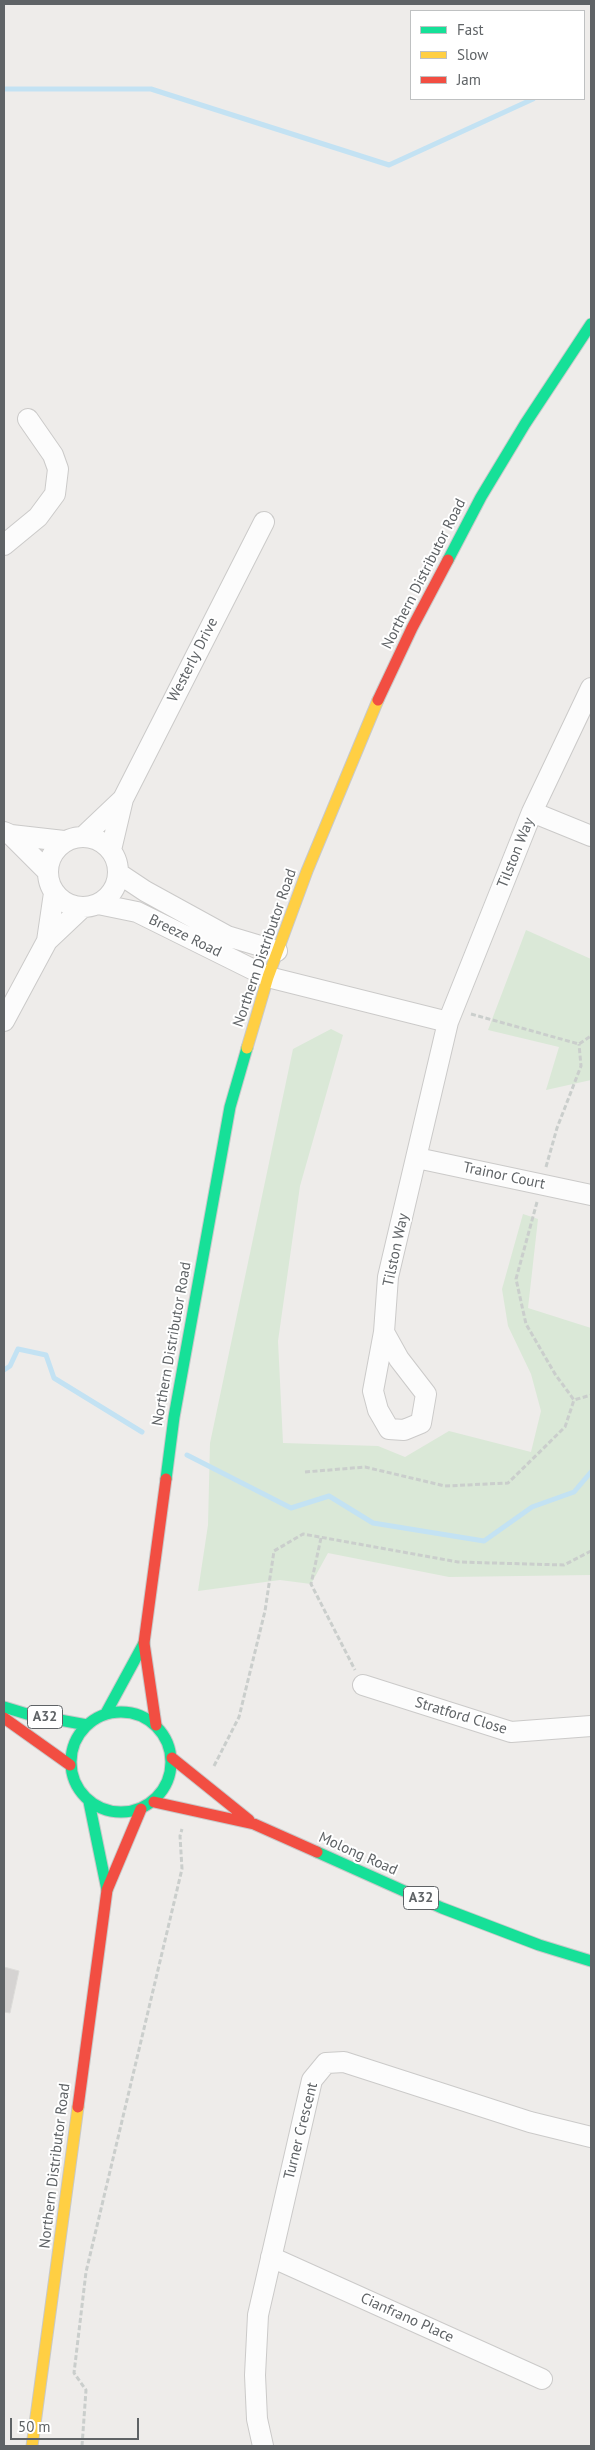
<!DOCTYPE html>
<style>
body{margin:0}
#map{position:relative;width:595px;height:2450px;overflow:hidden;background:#eeecea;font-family:"PT Sans",sans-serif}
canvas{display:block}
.frame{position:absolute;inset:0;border:5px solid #5f6366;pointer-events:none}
.legend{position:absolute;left:410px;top:10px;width:175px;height:90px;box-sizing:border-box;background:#fff;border:1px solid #bfc1c2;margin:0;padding:6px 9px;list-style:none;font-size:15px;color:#5f6366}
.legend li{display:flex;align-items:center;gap:10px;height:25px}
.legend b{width:25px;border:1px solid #bfc1c2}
.scale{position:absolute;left:10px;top:2418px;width:129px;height:22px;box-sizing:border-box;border:2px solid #5f6366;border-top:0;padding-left:6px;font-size:15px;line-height:18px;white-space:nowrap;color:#5f6366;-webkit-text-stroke:4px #fff;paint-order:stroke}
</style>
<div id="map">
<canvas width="595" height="2450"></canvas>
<div class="frame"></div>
<ul class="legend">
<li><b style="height:6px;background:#16e098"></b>Fast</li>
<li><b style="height:6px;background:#ffcf43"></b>Slow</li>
<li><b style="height:6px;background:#f24e42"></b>Jam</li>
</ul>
<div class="scale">50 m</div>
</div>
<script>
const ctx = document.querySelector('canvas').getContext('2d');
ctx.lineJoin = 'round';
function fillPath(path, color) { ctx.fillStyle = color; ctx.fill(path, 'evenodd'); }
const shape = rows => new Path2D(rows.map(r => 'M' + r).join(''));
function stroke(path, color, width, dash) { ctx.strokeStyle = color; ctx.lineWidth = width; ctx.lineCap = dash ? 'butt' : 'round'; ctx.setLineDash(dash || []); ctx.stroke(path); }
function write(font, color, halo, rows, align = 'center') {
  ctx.font = font + ' "PT Sans",sans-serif'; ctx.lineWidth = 4; ctx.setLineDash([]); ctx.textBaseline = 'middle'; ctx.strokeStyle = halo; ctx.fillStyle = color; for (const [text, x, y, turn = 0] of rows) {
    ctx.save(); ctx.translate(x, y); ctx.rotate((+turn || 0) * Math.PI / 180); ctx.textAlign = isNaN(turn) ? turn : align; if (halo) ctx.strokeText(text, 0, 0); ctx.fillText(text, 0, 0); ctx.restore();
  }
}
fillPath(shape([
 [526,930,591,959,591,1080,546,1090,559,1047,488,1030],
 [331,1029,343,1035,300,1186,278,1341,283,1443,378,1446,405,1457,449,1431,531,1452,541,1411,531,1374,508,1326,502,1289,523,1214,538,1219,528,1308,591,1328,591,1575,449,1577,328,1553,311,1584,280,1580,198,1591,208,1525,210,1443,293,1049]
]), '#dae8d7');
stroke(shape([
 [4,89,151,89,389,165,533,99],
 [4,1370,10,1366,18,1349,46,1355,54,1378,142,1432],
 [187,1455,291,1508,329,1496,373,1523,484,1541,532,1507,574,1492,591,1472]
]), '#c3e2f3', 5);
const building = shape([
 [4,1967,19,1971,10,2013,4,2012,4,1967]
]);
fillPath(building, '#d5d3d2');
stroke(building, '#dddcd9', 1);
const street = shape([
 [4,545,38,517,55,494,58,469,53,455,28,419],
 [532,812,591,836],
 [4,832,11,835,47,871],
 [11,835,64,841],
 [84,836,123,799],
 '48 872a35 35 0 1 1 70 0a35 35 0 1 1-70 0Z',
 [111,850,123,799,264,522],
 [118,873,145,891,227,936,277,951],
 [98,904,137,912,268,977,448,1022],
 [47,941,54,893],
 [4,1021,47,941,83,907],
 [417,1158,591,1195],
 [384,1332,399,1359,426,1394,421,1423,404,1430,389,1429,378,1410,373,1391,384,1332,388,1277,448,1022,532,812,591,688],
 [363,1685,511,1732,591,1726],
 [271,2257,542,2379],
 [263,2446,257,2419,255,2375,258,2315,312,2080,326,2063,344,2062,530,2122,591,2137]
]);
const fast = shape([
 [448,560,481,497,525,424,591,324],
 [166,1479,174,1417,230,1107,247,1048],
 [4,1707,27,1714,87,1725],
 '71 1762a50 50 0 1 1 100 0a50 50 0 1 1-100 0Z',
 [106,1713,144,1643],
 [89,1802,107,1890],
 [317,1852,442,1908,539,1945,591,1961]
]);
const slow = shape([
 [247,1048,268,977,307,871,378,700],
 [32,2446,78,2107]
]);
const jam = shape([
 [378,700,412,628,448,560],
 [4,1718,70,1765],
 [156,1725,144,1643,166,1479],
 [172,1758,249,1820],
 [154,1802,254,1824,317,1852],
 [78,2107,107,1890,141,1809]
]);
stroke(street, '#cbcac9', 22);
stroke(fast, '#c8c9c9', 13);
stroke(slow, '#c8c9c9', 13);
stroke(jam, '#c8c9c9', 13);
stroke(shape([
 [471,1014,579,1044,591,1036],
 [546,1167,557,1128,581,1066,579,1044],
 [537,1202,516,1279,526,1324,555,1374,574,1400,591,1395],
 [305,1472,365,1467,445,1486,508,1483,565,1427,574,1400],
 [321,1538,311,1584,355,1670],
 [214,1766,239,1717,265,1611,274,1551,303,1534,458,1562,564,1565,591,1551],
 [82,2446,86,2390,74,2373,86,2272,182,1869,180,1836,182,1829]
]), '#cacecc', 3, [5, 2.5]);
stroke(street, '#fcfcfc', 20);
stroke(fast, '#16e098', 11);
stroke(slow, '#ffcf43', 11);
stroke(jam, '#f24e42', 11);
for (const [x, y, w] of [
 [45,1717,35],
 [421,1898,35]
]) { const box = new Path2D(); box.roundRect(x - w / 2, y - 11.5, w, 23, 4); ctx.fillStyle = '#fff'; ctx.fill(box); stroke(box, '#5f6366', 1); }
write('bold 14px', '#5f6366', null, [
 ["A32",45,1717],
 ["A32",421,1898]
]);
write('15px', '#5f6366', '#fff', [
 ["Northern Distributor Road",424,574,-63],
 ["Westerly Drive",193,660,-63],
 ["Tilston Way",516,853,-68],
 ["Breeze Road",185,936,26],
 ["Northern Distributor Road",265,948,-71],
 ["Trainor Court",504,1176,12],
 ["Tilston Way",396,1250,-78],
 ["Northern Distributor Road",172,1344,-80],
 ["Stratford Close",461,1716,17],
 ["Molong Road",358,1854,24],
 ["Turner Crescent",301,2131,-76],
 ["Northern Distributor Road",55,2166,-83],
 ["Cianfrano Place",407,2318,24]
]);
</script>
